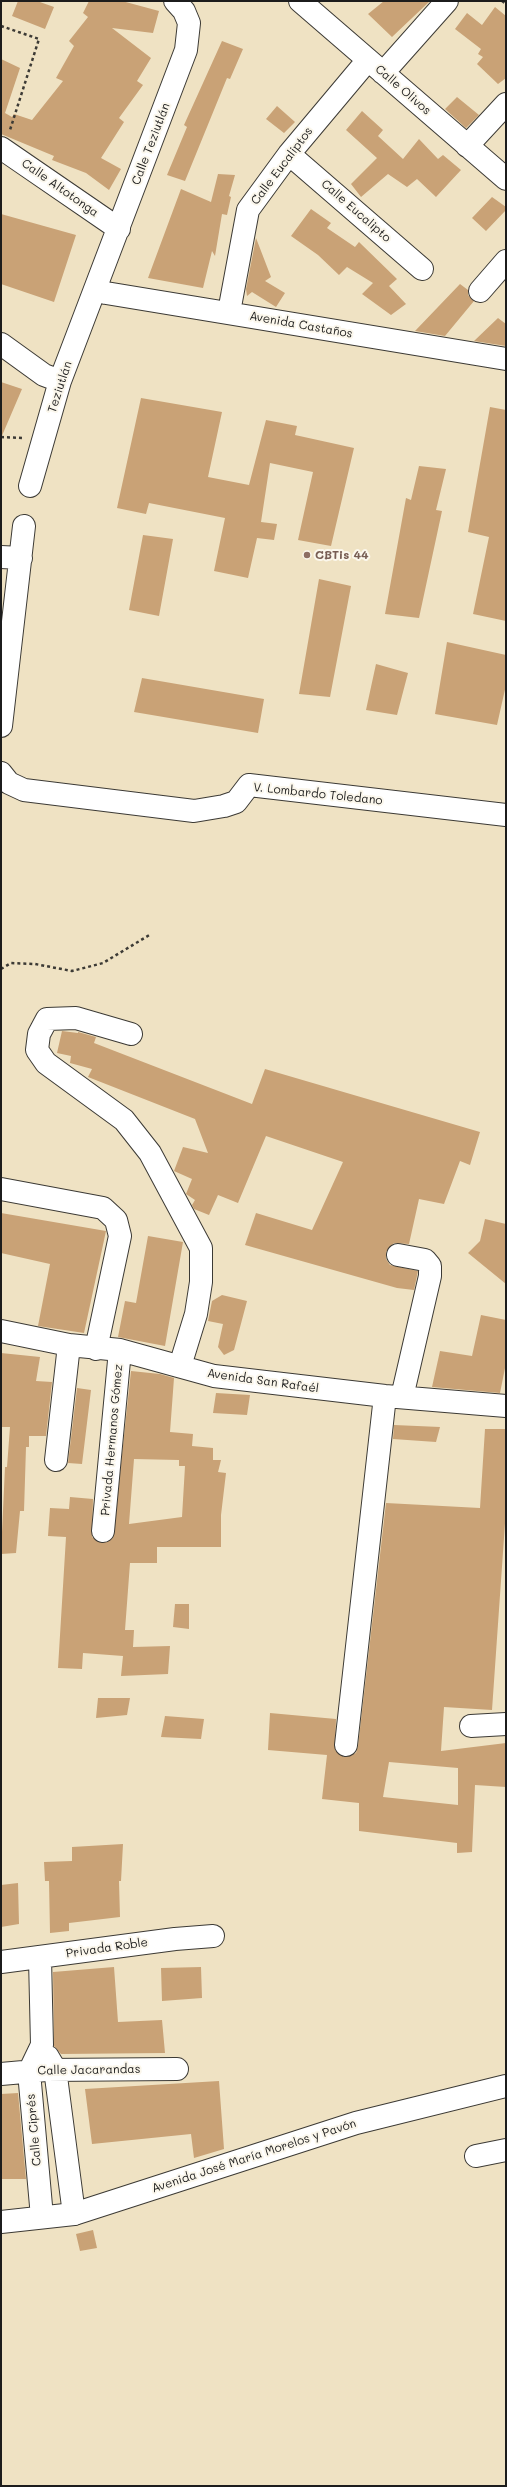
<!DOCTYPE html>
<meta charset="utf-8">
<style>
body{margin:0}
#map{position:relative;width:507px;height:2487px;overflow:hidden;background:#efe2c3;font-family:Mali,sans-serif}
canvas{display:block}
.frame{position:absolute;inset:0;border:2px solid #1c1c1c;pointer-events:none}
</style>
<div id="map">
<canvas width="507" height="2487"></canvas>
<div class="frame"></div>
</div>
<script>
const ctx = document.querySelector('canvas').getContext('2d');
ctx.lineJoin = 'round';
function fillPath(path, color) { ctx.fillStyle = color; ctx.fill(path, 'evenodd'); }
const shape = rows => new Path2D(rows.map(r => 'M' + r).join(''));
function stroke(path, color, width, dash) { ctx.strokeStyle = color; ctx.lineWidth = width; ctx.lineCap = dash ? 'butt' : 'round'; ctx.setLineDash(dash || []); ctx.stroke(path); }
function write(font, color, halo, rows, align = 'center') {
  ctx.font = font + ' Mali,sans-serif'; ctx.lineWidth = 4; ctx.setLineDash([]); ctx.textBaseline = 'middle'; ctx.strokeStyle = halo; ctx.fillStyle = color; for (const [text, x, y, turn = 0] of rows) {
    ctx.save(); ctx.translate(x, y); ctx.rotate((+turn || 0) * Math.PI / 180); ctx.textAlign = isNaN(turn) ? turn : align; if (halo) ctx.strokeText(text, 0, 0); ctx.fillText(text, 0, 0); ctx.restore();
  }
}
fillPath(shape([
 [18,1,37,1,54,7,45,29,12,16],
 [89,1,122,1,159,11,153,33,112,28,151,58,137,81,143,85,119,118,124,122,101,158,121,169,109,190,86,173,52,160,54,156,1,134,1,59,20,68,5,113,12,117,14,114,32,120,63,81,56,78,74,46,69,41,88,17,83,13],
 [384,1,430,1,392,37,368,14],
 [495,7,506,16,506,78,498,84,477,64,483,57,478,54,481,49,455,29,467,13,482,25],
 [222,41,243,49,230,79,227,78,185,181,167,175,187,127,184,125],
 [457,97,479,115,466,128,445,109],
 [277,106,295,122,284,133,266,119],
 [362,111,383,130,378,136,403,159,419,139,438,159,443,155,461,170,436,197,417,179,407,187,388,174,361,197,351,184,377,158,346,130],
 [218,174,235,175,229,196,231,197,227,215,222,214,215,256,212,251,203,288,148,278,181,189,211,202],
 [492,197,506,207,506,210,486,231,472,218],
 [311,209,331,223,327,228,355,247,359,242,397,279,389,286,406,304,391,315,362,294,373,283,347,267,339,275,318,255,291,236],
 [1,214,76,235,54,302,1,284],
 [256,238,271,277,265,281,285,293,276,307,252,292,247,296,246,289],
 [460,284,468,290,468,295,474,301,445,336,415,331],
 [498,318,506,324,506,346,474,341],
 [1,382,22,389,1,438],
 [141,398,222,412,208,477,249,485,266,420,297,426,295,435,354,448,331,546,298,540,313,472,270,463,261,522,277,524,274,540,257,538,248,578,214,571,225,518,149,503,146,514,117,508],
 [490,407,506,410,506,621,473,614,489,537,468,532],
 [419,466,446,469,436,510,442,511,419,618,385,614,406,498,411,500],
 [143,535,173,539,159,616,129,610],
 [319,579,351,586,330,697,299,694],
 [447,642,506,655,506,685,497,725,435,714],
 [376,664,408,673,397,715,366,710],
 [142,678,264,699,258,733,134,712],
 [62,1031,78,1033,78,1032,96,1037,94,1043,252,1104,265,1069,480,1132,470,1165,460,1161,444,1204,419,1199,409,1244,394,1243,386,1252,386,1259,390,1265,418,1271,414,1290,397,1288,245,1245,256,1213,312,1230,343,1162,266,1136,238,1203,218,1195,209,1215,194,1209,192,1205,195,1200,186,1194,192,1179,174,1171,183,1147,208,1153,195,1119,88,1077,92,1069,70,1063,71,1056,57,1053],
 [1,1213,106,1231,84,1333,38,1326,50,1264,1,1253],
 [485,1219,506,1224,506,1284,468,1253,480,1241],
 [148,1236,183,1242,165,1346,118,1337,125,1301,136,1303],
 [222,1295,247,1301,234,1350,224,1355,218,1347,223,1324,208,1321,212,1301],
 [481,1315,506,1320,506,1363,500,1393,432,1387,440,1351,472,1356],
 [1,1353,40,1357,36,1381,52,1382,46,1436,29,1436,29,1447,26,1447,24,1511,20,1511,16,1553,1,1554,5,1467,7,1467,10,1427,1,1427],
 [131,1371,160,1374,174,1378,170,1432,193,1434,192,1446,213,1448,213,1460,221,1460,218,1472,226,1473,221,1515,221,1547,157,1547,157,1563,130,1563,125,1630,134,1630,133,1647,170,1646,168,1674,121,1676,123,1656,83,1653,82,1669,58,1668,66,1537,48,1536,50,1508,69,1509,70,1497,93,1499,92,1537,102,1543,113,1538],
 [134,1459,179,1460,179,1466,185,1466,182,1517,129,1524],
 [77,1388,91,1390,82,1464,68,1463],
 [216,1393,250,1395,247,1415,213,1413],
 [394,1425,440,1427,436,1442,393,1439],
 [485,1429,506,1429,506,1509,492,1710,444,1707,441,1751,506,1743,506,1787,475,1785,472,1852,457,1853,457,1843,359,1831,359,1803,322,1799,327,1755,268,1750,270,1713,336,1719,335,1750,344,1757,356,1753,358,1746,386,1503,480,1508],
 [389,1762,458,1768,458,1805,383,1797],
 [175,1604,189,1604,189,1629,173,1627],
 [98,1698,130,1698,127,1715,96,1718],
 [165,1716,204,1719,201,1739,161,1737],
 [123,1844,121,1881,119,1881,120,1917,69,1923,69,1931,50,1933,49,1881,45,1881,44,1862,72,1861,72,1847],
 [18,1883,19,1924,1,1927,1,1885],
 [114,1967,118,2022,162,2020,165,2053,61,2054,54,2046,53,1972],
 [201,1967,202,1998,162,2001,161,1968],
 [219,2081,224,2149,194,2158,191,2134,92,2144,85,2089],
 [18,2093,26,2179,1,2179,1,2094],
 [93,2230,97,2248,80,2251,76,2234]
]), '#c9a276');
const minor = shape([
 [300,1,506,179],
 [383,73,447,1],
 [467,146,506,104],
 [1,148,119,229],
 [289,154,422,269],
 [96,289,106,293,506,359],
 [480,291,506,261],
 [229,312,248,210,289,154,367,61],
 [1,344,44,375,60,381],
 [30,486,60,381,186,50,189,23,184,11,175,1],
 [1,557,21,558],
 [1,726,24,526],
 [1,773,9,783,24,790,194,811,224,806,236,802,249,785,506,815],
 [131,1034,76,1018,47,1019,39,1034,37,1050,46,1063,124,1120,150,1153,201,1248,201,1282,196,1314,180,1366],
 [1,1189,103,1208,116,1220,120,1236,96,1349],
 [398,1255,425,1260,430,1266,430,1276,402,1397],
 [1,1331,69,1345,120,1350,214,1376,385,1396,506,1406],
 [56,1460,69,1345],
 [103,1531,120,1350],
 [471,1726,506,1724],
 [346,1745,385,1396],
 [40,1958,42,2045,29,2072,42,2217],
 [1,1962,175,1939,213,1936],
 [48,2057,55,2069,74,2214],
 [1,2074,46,2070,177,2069],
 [476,2156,506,2150]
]);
const major = shape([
 [1,2222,74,2214,356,2123,506,2086]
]);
stroke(minor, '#3c3a35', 24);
stroke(major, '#3c3a35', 24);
stroke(shape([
 [502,1,506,4],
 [1,26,39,39,10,130],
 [1,437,23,438],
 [1,969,11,963,35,964,72,971,103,963,151,934]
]), '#3c3a35', 2.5, [3, 3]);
stroke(minor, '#fff', 22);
stroke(major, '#fff', 22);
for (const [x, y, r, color] of [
 [307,555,4,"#8d6e63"]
]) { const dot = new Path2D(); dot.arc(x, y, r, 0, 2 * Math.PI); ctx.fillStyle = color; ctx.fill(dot); stroke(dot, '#fbf7ec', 1.5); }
write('12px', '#1c1c1c', '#fbf7ec', [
 ["Calle Olivos",403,90,41],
 ["Calle Teziutlán",151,144,-69],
 ["Calle Eucaliptos",282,166,-53],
 ["Calle Altotonga",60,188,35],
 ["Calle Eucalipto",356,211,41],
 ["Avenida Castaños",301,325,10],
 ["Teziutlán",60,387,-72],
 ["V. Lombardo Toledano",318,794,6],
 ["Avenida San Rafaél",263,1381,8],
 ["Privada Hermanos Gómez",112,1440,-85],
 ["Privada Roble",107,1948,-8],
 ["Calle Jacarandas",89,2070,-1],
 ["Calle Ciprés",34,2130,-95],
 ["Avenida José María Morelos y Pavón",254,2156,-18]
]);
write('bold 12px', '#785e54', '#fbf7ec', [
 ["CBTis 44",315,555]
], 'left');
</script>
